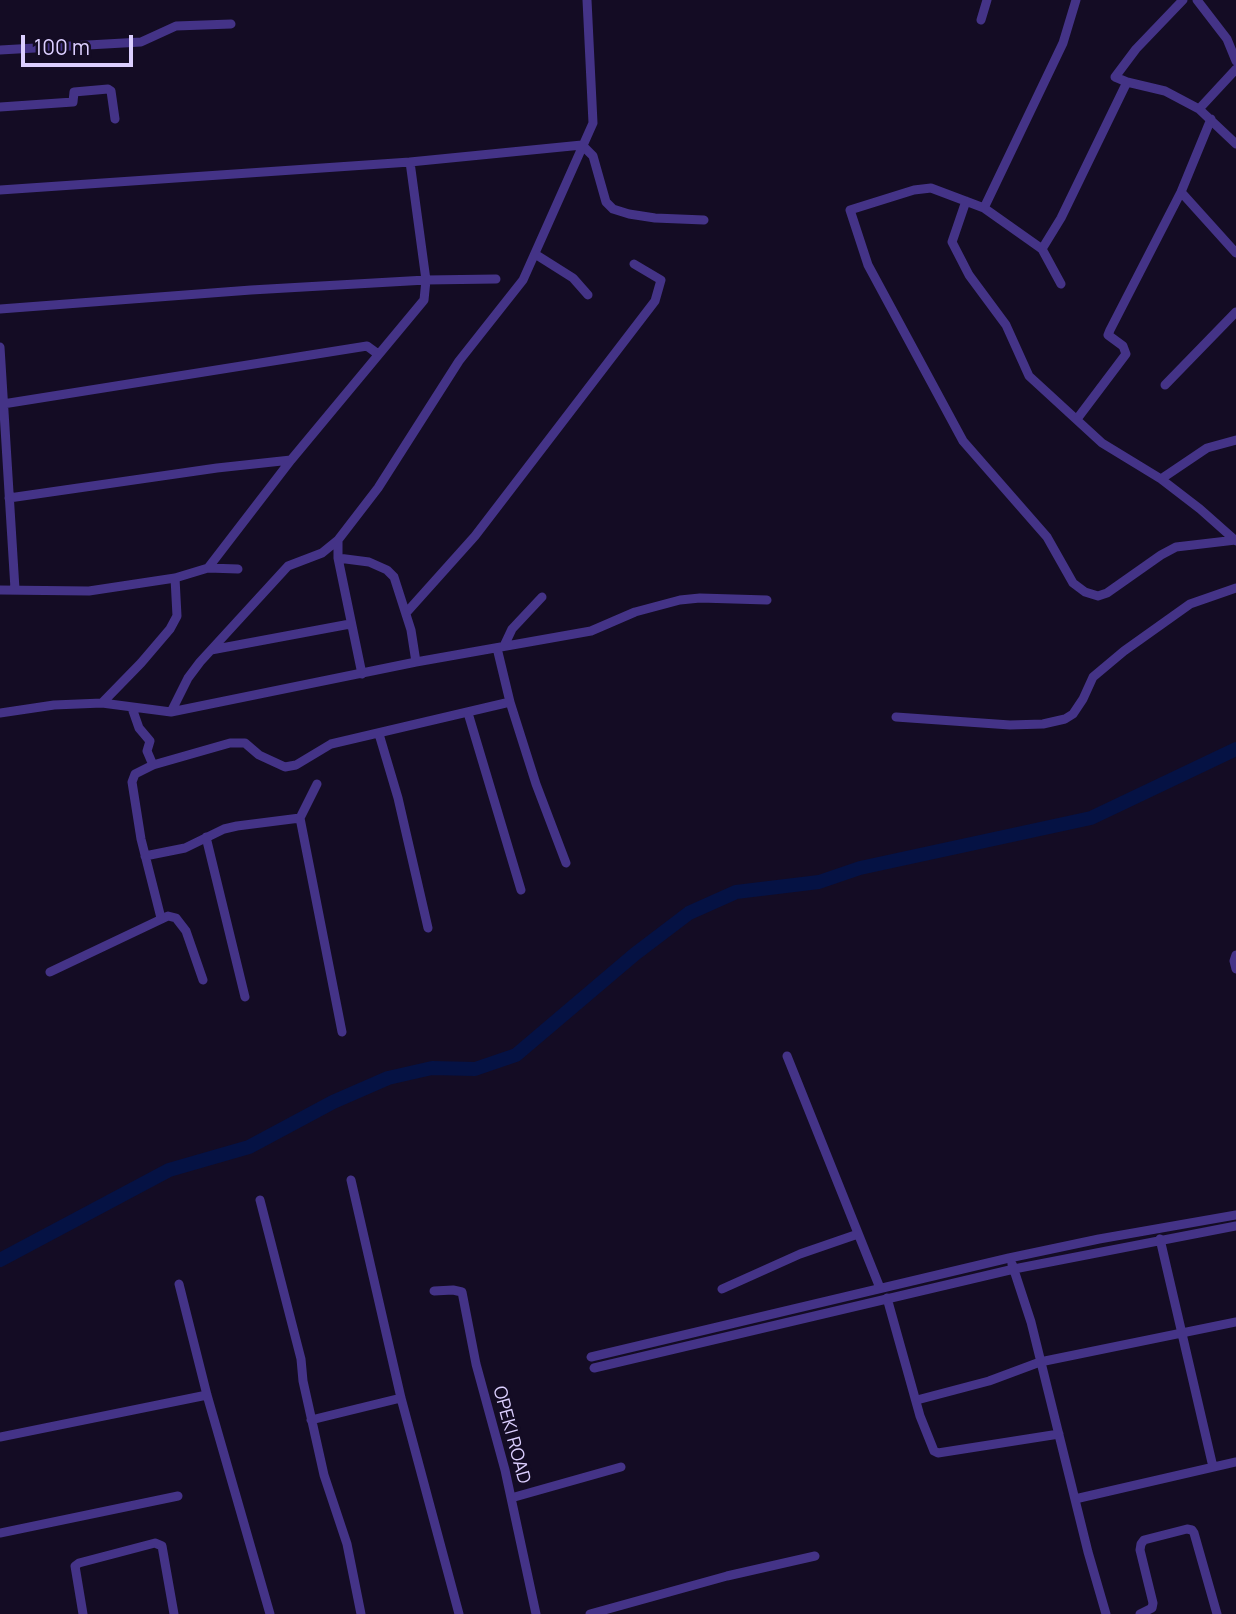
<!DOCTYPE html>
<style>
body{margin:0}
#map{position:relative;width:1236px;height:1614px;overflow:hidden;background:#140c24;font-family:Manrope,sans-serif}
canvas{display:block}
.scale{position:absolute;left:21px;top:35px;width:112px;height:32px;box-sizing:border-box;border:4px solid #dccfff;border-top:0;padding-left:9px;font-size:21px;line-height:24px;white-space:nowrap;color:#dccfff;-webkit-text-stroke:5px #140c24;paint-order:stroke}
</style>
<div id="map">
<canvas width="1236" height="1614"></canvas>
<div class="scale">100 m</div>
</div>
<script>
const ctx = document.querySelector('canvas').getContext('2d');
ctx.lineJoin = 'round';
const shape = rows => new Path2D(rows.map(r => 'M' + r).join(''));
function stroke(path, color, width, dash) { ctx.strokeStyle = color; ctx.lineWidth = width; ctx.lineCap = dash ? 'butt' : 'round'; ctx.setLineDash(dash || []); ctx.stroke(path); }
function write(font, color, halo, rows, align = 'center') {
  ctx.font = font + ' Manrope,sans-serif'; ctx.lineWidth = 6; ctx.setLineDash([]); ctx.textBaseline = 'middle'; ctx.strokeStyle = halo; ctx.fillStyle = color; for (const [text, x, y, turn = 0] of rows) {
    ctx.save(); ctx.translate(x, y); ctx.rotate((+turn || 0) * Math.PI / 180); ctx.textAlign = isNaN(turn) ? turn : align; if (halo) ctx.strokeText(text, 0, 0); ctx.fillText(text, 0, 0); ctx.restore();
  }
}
stroke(shape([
 [0,1260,169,1170,249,1147,333,1102,388,1078,432,1068,475,1069,516,1055,635,954,689,913,736,892,819,882,860,868,1091,818,1236,749]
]), '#051244', 14);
stroke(shape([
 [1183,0,1136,49,1115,77,1127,82,1165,91,1199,109,1236,144],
 [1197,0,1227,39,1236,61],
 [981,20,987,0],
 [0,50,141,42,176,26,231,24],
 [0,107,73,102,74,92,108,89,111,91,115,119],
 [1199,109,1236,69],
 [0,190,410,162,582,145,593,156,606,202,613,209,629,214,655,218,704,220],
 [1181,192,1236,253],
 [966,201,952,242,969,275,1006,325,1029,376,1102,443,1161,479,1200,509,1236,541],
 [984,208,1063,43,1076,0],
 [1042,249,984,208,931,188,914,190,850,210,868,265,963,441,1047,537,1073,583,1085,592,1098,596,1107,593,1161,555,1176,547,1236,540],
 [535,254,573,278,588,295],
 [1061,284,1042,249,1061,218,1127,82],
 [0,309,251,290,426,280,496,279],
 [0,347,15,589],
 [1165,385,1236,312],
 [3,404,367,346,378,354],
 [1077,419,1126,354,1123,346,1108,335,1110,330,1181,192,1211,119],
 [1161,479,1207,448,1236,440],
 [9,498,217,468,291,460],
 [338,540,338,558,362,674],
 [338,558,369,562,387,570,394,577,411,630,416,662],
 [208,568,238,569],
 [0,590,89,591,175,578,208,568,291,460,424,300,426,280,410,162],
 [406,613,475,536,655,301,661,280,634,264],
 [504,646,512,629,542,597],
 [497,648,510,702,536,784,566,863],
 [211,650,350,624],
 [102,703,141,663,170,629,177,616,175,578],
 [132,708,139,728,150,741,147,751,153,765],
 [171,712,188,678,200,662,288,566,322,553,338,540,378,488,459,361,523,280,593,123,587,0],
 [0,713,54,705,102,703,171,712,416,662,591,631,635,612,680,600,700,598,767,600],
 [468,713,521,890],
 [896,717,1010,725,1043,724,1065,719,1073,714,1083,699,1093,677,1124,651,1190,604,1236,588],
 [379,734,398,798,428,928],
 [317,784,300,818,342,1032],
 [206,837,245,997],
 [145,856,185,848,224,829,237,826,300,818],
 [161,918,141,839,132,782,135,774,153,765,230,743,245,743,259,755,285,767,296,765,331,744,510,702],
 [1236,955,1234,961,1236,969],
 [50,972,168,916,176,918,186,931,203,980],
 [787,1056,880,1288],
 [351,1180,401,1398,459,1614],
 [260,1200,301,1359,303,1381,324,1475,347,1544,361,1614],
 [1160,1239,1213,1467],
 [1012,1264,1031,1322,1088,1552,1106,1614],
 [179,1284,207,1395,270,1614],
 [722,1289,800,1254,858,1234],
 [434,1291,453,1290,462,1292,476,1364,505,1470,536,1614],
 [887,1298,920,1416,934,1451,938,1453,1059,1434],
 [591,1357,1009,1258,1099,1239,1236,1215],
 [594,1368,1014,1269,1236,1226],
 [917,1400,989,1381,1040,1362,1236,1322],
 [311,1420,401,1398],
 [0,1437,207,1395],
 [511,1498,621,1467],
 [1075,1499,1236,1462],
 [0,1533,178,1496],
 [83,1614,75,1566,79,1563,155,1543,162,1546,174,1614],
 [590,1614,727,1576,815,1556],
 [1140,1614,1152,1608,1153,1603,1140,1550,1141,1544,1144,1540,1187,1529,1192,1530,1194,1533,1217,1614]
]), '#443387', 9);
write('18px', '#dccfff', '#140c24', [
 ["OPEKI ROAD",511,1435,75]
]);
</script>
